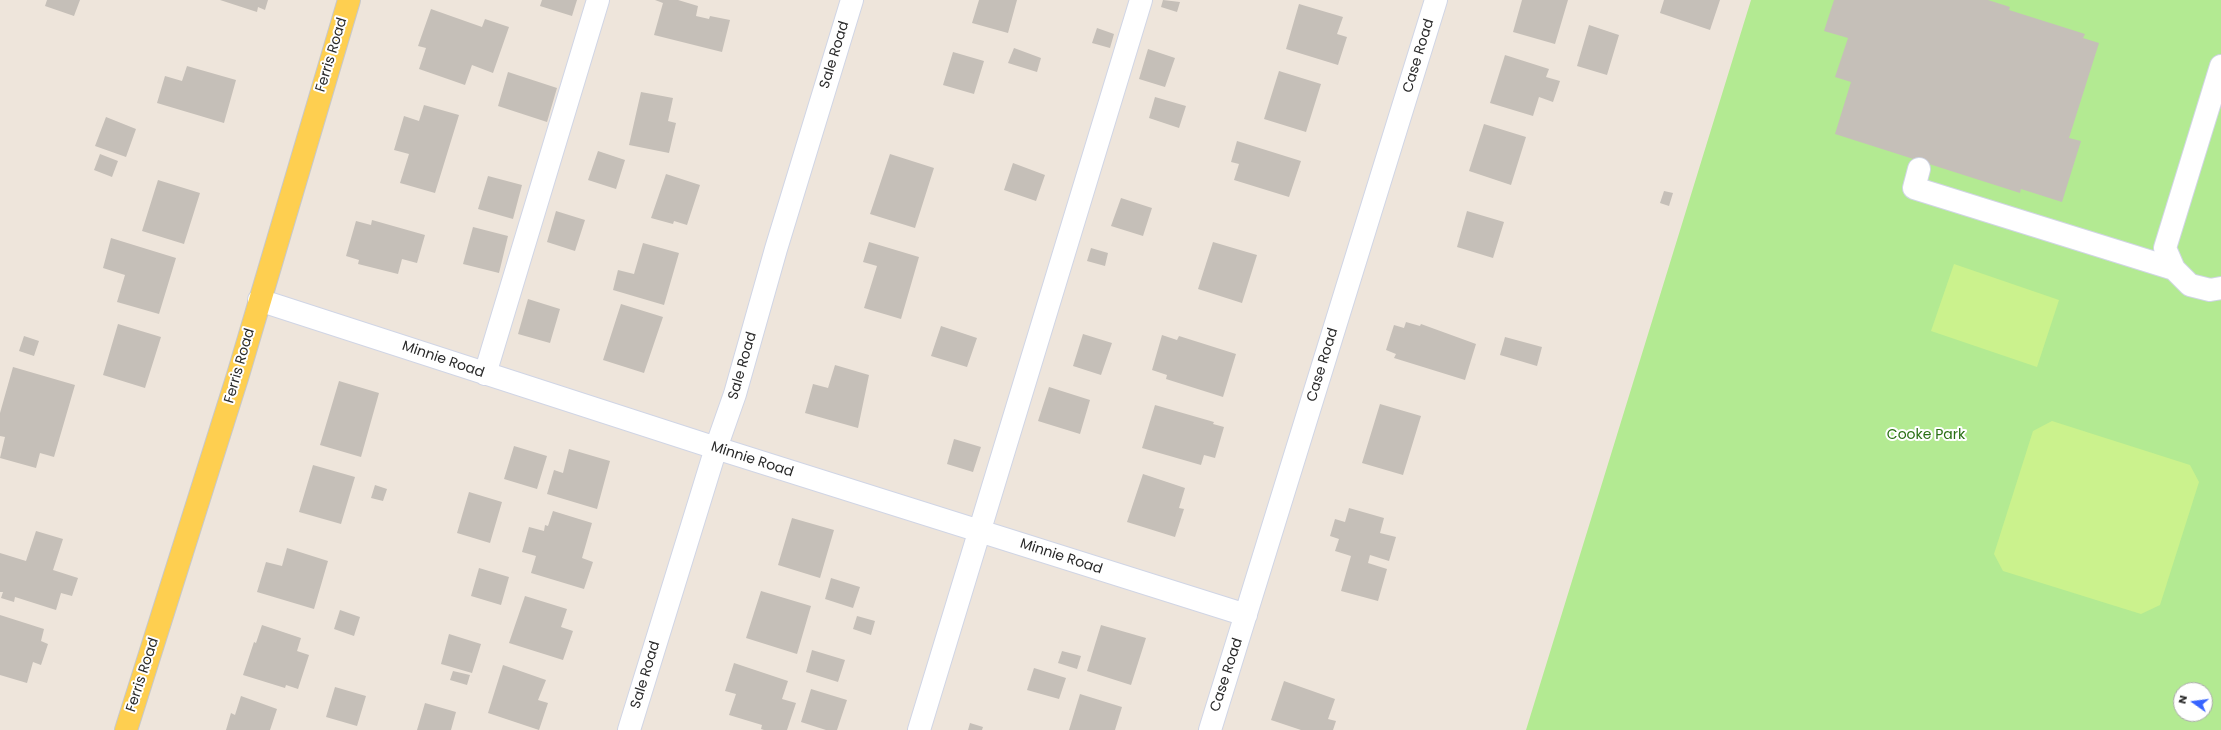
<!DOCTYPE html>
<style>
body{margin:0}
#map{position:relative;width:2221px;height:730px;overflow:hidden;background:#eee5db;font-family:Poppins,sans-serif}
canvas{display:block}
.north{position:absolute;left:2173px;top:682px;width:40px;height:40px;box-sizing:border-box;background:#fff;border:1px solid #aaa;border-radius:50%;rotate:284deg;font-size:11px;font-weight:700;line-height:16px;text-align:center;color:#2a2a2a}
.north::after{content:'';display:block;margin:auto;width:14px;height:18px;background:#3764ff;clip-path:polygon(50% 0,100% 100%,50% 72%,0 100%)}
</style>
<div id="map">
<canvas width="2221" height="730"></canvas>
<div class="north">N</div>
</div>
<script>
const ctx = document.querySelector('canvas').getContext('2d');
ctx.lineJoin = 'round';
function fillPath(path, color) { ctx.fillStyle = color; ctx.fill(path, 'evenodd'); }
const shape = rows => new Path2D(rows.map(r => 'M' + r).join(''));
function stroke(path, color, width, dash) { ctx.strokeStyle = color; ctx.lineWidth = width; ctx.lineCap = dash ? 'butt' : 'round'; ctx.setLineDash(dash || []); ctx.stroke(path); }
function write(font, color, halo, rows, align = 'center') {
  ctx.font = font + ' Poppins,sans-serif'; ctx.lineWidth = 4; ctx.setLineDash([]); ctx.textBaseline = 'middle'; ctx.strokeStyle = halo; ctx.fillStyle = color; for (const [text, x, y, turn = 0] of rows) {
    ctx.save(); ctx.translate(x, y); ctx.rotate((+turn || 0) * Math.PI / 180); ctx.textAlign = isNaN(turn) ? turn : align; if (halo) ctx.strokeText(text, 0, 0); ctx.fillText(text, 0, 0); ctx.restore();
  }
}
fillPath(shape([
 [1751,0,2221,0,2221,730,1526,730],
 [2181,690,2205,690,2205,714,2181,714]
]), '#b3ea92');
fillPath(shape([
 [1954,264,2059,300,2037,367,1931,331],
 [2052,421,2190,465,2199,482,2160,605,2141,614,2003,571,1994,554,2033,431]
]), '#cbf28d');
fillPath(shape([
 [47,0,80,0,74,16,45,6],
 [220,0,268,0,265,10,258,7,257,12],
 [542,0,577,0,572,16,540,6],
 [655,0,678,0,698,6,696,16,709,19,710,16,730,20,722,52,654,35,663,3],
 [979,0,1017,0,1008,33,972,23],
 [1163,0,1180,2,1177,12,1161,7],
 [1522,0,1568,0,1555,44,1513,32],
 [1664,0,1720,0,1710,30,1660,13],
 [1834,0,1988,0,2010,7,2009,10,2085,34,2083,38,2099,43,2069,138,2081,141,2062,202,2021,189,2020,193,1835,134,1851,82,1835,77,1848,38,1824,31],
 [1299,4,1343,17,1337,34,1347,37,1338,65,1286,49],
 [431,9,482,27,485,19,509,27,493,73,472,65,465,85,419,69,426,48,418,46],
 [1589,25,1619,35,1607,75,1577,66],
 [1097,28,1114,34,1110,48,1092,43],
 [1014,48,1041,58,1037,72,1008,63],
 [1148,49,1175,58,1165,87,1139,79],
 [953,52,984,61,974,94,943,85],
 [1505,55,1549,69,1546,77,1560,81,1553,102,1539,97,1533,116,1490,103],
 [187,66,236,80,224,123,157,103,165,76,182,81],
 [1279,71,1321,84,1306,132,1264,119],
 [508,72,557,88,547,122,498,106],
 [641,92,673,98,668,121,676,123,669,153,629,145],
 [1155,97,1186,106,1179,128,1149,118],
 [424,105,459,115,435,193,400,183,409,154,394,150,404,116,419,121],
 [106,117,136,129,126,157,95,146],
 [1484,124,1526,137,1511,185,1469,171],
 [1237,141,1301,161,1289,197,1234,180,1239,164,1231,162],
 [598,151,625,160,616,189,588,180],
 [100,154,118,161,112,177,94,170],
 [890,154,934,168,915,228,870,214],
 [1013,163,1045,175,1036,201,1004,190],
 [666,174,700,185,687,225,674,221,673,224,651,218],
 [488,176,522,185,513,219,478,209],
 [158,180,200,193,184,244,142,231],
 [1664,191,1673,193,1669,206,1660,203],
 [1121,198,1152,208,1143,236,1111,226],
 [556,211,585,220,575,251,547,242],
 [1467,211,1504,222,1493,258,1457,247],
 [372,220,425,235,417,263,402,259,398,274,358,264,359,260,346,256,356,221,371,225],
 [473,227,508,236,499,273,463,264],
 [111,238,176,258,159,314,117,302,125,275,103,268],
 [869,242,919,257,901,319,864,308,877,266,863,262],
 [1213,242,1257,255,1242,303,1198,289],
 [643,243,679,253,664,305,613,290,618,270,634,274],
 [1091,248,1108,253,1105,266,1087,261],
 [528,299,560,309,550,343,518,334],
 [621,304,663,317,644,373,603,360],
 [1406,322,1420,326,1421,324,1476,344,1465,380,1394,358,1396,354,1386,350,1394,325,1404,328],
 [118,324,161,337,145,388,103,375],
 [941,326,977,338,967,367,931,356],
 [1083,334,1112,343,1101,375,1073,366],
 [1162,335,1177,340,1179,336,1236,354,1223,397,1166,379,1167,375,1152,370],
 [24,336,39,341,34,356,19,351],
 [1505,337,1542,347,1537,366,1500,355],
 [835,365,869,375,858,428,805,413,813,384,828,388],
 [13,367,75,385,54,457,40,453,36,468,0,458,5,437,0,436,0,413],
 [339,381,379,393,361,457,320,445],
 [1049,387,1090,400,1080,434,1038,421],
 [1380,404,1421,416,1403,475,1362,463],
 [1155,405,1214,422,1213,424,1224,427,1215,458,1204,455,1201,465,1142,448],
 [954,439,981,447,973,472,947,464],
 [514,446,547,456,537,489,504,479],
 [569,449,610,461,597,509,547,494,554,470,563,473],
 [313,465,355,477,341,524,299,512],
 [1143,474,1185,488,1179,508,1184,509,1175,537,1127,522],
 [375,485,387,489,383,501,371,498],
 [469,492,502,502,490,543,457,533],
 [1349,508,1384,518,1380,533,1396,537,1389,561,1370,555,1368,563,1387,569,1378,601,1341,591,1351,556,1335,551,1339,539,1330,536,1335,519,1345,522],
 [553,511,592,523,582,558,593,562,584,589,531,573,536,556,522,552,529,527,544,531,545,525,548,526],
 [792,518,834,530,820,578,778,565],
 [36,531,63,539,53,570,78,578,72,596,61,593,56,610,15,597,14,602,1,598,3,592,0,592,0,553,26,561],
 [287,548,328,561,314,609,257,592,266,562,282,566],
 [479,568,509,577,501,605,471,596],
 [831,578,860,587,853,608,825,599],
 [761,591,811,606,797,654,746,638],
 [525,596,567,609,561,627,573,631,563,660,509,643],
 [340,610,360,617,354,636,334,629],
 [0,615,44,629,41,641,48,644,41,665,33,662,27,683,0,675],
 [857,616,875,621,871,635,853,629],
 [262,625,301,638,297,651,309,655,298,689,286,685,285,688,243,675,254,642,256,643],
 [1101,625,1146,638,1131,685,1087,671],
 [449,634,481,644,472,673,441,664],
 [812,650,845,660,838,682,806,672],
 [1062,651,1081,656,1077,669,1058,663],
 [734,663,788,681,782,699,796,703,787,730,764,730,761,729,762,725,729,715,736,694,725,691],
 [503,665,546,680,538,700,548,703,539,730,488,713],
 [1034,668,1066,678,1059,699,1027,690],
 [453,671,470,675,467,685,450,680],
 [1284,681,1335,699,1328,719,1336,721,1333,730,1301,730,1271,720],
 [335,687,366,696,357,726,326,717],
 [811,689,847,700,837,730,826,730,801,722],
 [1080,694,1122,707,1115,730,1069,730],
 [241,696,277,709,270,730,226,730,231,713,235,715],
 [425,703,456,712,451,730,417,730],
 [970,723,983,727,982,730,968,730]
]), '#c5bfb8');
const minor = shape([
 [2221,66,2165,248,2174,269,2190,285,2210,290,2221,288],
 [1919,169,1914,188,2174,269],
 [259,300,716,448,1246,615],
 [485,374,598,0],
 [629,730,716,448,735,394,776,249,852,0],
 [919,730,1141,0],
 [1210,730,1436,0]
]);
const major = shape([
 [126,730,238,375,349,0]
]);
stroke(minor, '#d0d5e5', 24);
stroke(major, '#c8c8c8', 24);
stroke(minor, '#fff', 22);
stroke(major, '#fecf50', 22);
write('14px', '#2a2a2a', '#fff', [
 ["Ferris Road",332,55,-73],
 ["Sale Road",835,55,-73],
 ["Case Road",1419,56,-73],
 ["Minnie Road",443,360,19],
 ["Case Road",1323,365,-73],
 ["Ferris Road",240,366,-74],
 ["Sale Road",743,366,-74],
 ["Minnie Road",752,460,18],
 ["Minnie Road",1061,557,18],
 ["Ferris Road",143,675,-72],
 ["Sale Road",646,675,-73],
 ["Case Road",1227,675,-72]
]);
write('14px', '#296f13', '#fff', [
 ["Cooke Park",1926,435]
]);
</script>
